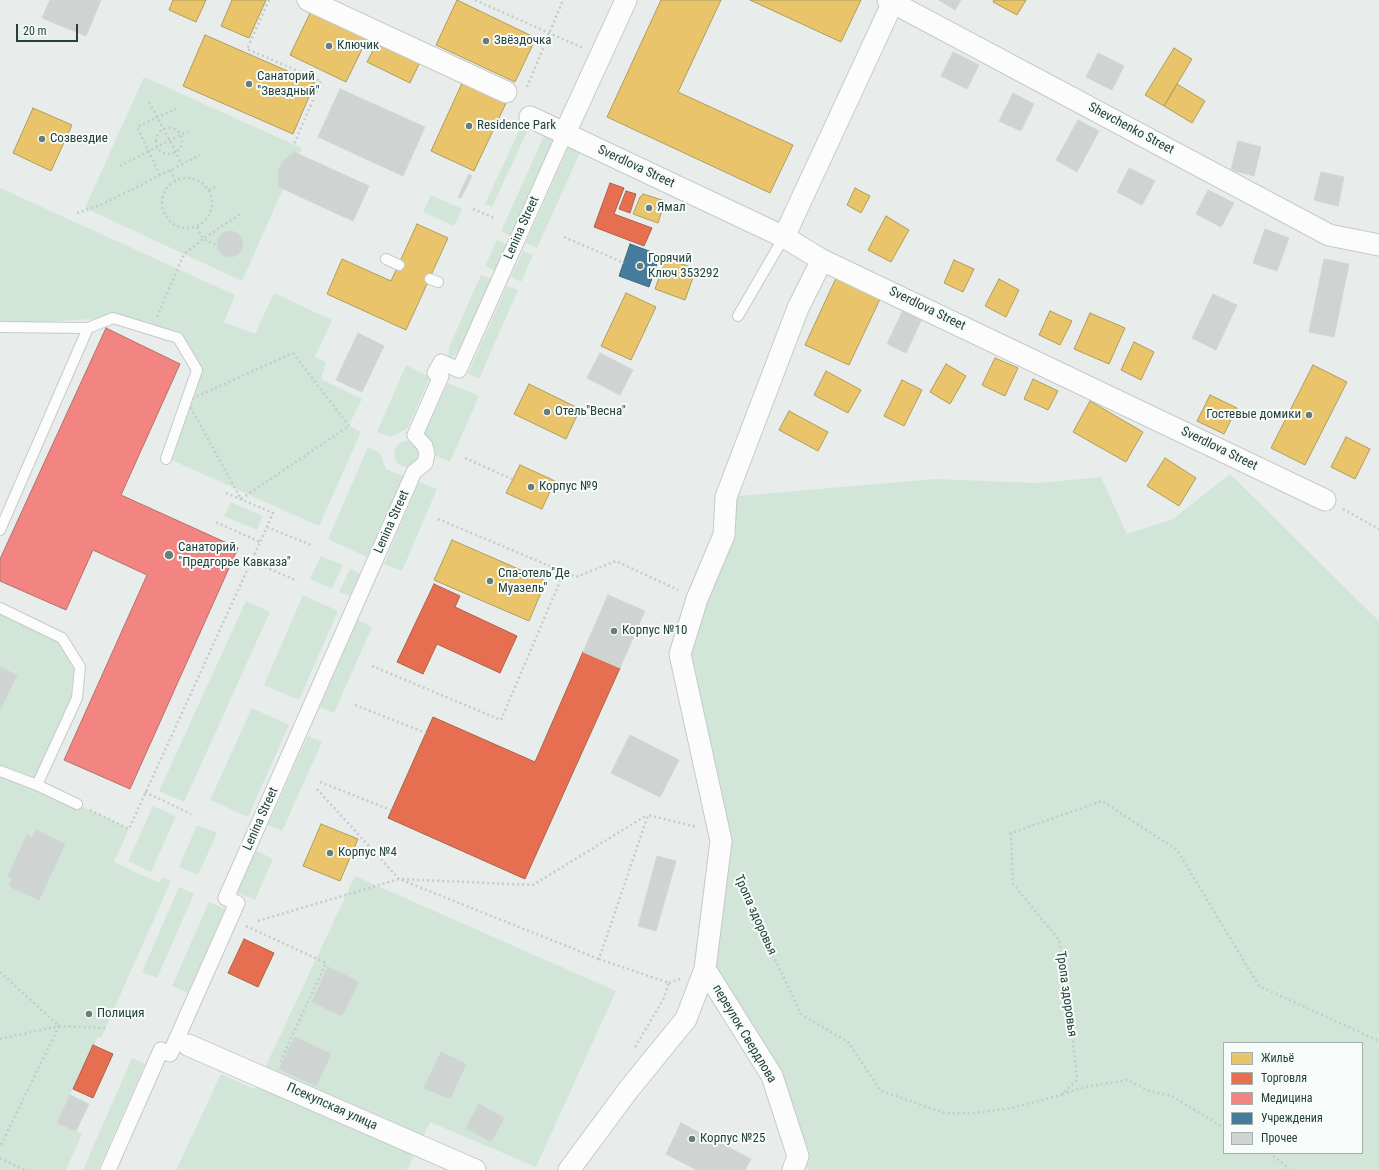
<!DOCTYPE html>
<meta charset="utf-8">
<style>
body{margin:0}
#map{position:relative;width:1379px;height:1170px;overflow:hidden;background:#e8edeb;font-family:"Roboto Condensed",sans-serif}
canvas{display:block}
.legend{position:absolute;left:1223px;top:1042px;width:140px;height:112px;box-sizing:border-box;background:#f7fbf9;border:1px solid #a3b1ad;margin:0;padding:5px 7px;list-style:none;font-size:12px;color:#24423a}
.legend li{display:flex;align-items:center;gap:8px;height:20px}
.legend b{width:20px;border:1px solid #a3b1ad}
.scale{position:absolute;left:16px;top:24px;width:62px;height:18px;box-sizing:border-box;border:2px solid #24423a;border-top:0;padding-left:5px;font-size:12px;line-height:14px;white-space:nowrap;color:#24423a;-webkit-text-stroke:3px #f7fbf9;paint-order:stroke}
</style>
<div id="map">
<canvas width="1379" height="1170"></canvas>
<ul class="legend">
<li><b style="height:11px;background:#e9c46a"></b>Жильё</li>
<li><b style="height:11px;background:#e76f51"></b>Торговля</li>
<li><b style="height:11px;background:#f28482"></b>Медицина</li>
<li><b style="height:11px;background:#457b9d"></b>Учреждения</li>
<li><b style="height:11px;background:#cfd4d2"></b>Прочее</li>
</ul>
<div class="scale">20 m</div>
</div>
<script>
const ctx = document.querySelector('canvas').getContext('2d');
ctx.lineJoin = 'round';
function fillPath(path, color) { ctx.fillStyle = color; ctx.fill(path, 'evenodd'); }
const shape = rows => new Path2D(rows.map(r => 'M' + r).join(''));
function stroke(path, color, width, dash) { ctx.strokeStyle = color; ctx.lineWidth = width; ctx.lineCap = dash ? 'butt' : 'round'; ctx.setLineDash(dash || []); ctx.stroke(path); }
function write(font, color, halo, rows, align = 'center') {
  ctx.font = font + ' "Roboto Condensed",sans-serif'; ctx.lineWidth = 4; ctx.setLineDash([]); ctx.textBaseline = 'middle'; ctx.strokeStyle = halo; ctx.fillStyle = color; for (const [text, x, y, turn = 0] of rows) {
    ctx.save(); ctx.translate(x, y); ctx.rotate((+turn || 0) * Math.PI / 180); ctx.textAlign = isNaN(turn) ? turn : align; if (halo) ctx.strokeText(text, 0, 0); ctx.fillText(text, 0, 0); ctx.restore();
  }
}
fillPath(shape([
 [144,77,302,148,299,154,294,152,283,161,278,171,279,187,283,189,242,281,85,208],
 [524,120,531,123,492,207,485,204],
 [548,127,559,132,512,237,501,231],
 [571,141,583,146,537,248,526,243],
 [0,188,235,295,224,322,255,334,274,293,332,320,315,357,326,362,321,379,362,399,349,425,361,432,319,526,167,458,197,370,178,338,113,318,0,324],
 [431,195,462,209,454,226,423,212],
 [497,240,507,245,495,271,485,266],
 [523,251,533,255,521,282,511,277],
 [481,275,492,279,459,351,448,361,449,347],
 [507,286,518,290,479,379,468,374],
 [406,365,430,377,407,429,390,437,377,432],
 [448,383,479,396,450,462,432,454,432,443,424,435],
 '394 454a13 13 0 1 1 26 0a13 13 0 1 1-26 0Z',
 [368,447,380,453,386,469,403,476,367,557,328,539],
 [1230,474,1379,621,1379,1170,809,1170,798,1156,772,1076,705,969,721,841,680,654,726,497,935,479,1038,483,1101,477,1127,534,1173,519],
 [1224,1043,1362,1043,1362,1153,1224,1153],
 [419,482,437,489,402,571,384,564],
 [231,502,263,516,257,530,224,516],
 [321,556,343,565,332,589,310,579],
 [350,569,360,573,350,596,339,592],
 [303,595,338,611,299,700,264,685],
 [246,601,270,612,184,802,159,791],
 [0,608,63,639,80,667,76,697,38,785,129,829,114,862,159,883,162,877,171,881,101,1038,98,1037,57,1122,82,1134,66,1170,0,1170],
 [358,620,372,627,334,713,320,707],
 [252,708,289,725,248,817,210,800],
 [308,736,322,742,282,831,268,825],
 [153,806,176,816,151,872,128,861],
 [197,825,217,833,198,875,179,867],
 [255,850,273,859,255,900,236,892],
 [355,876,616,991,536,1167,430,1122,407,1170,176,1170,221,1074,255,1089],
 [179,887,194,894,157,978,142,972],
 [209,902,225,909,188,993,172,986],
 [132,1058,145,1064,98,1170,83,1170]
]), '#d1e6d8');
const homes = shape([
 [173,0,206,0,196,22,169,10,173,0],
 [232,0,266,0,249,38,221,26,232,0],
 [457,0,536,38,515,82,436,45,457,0],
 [661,0,721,0,678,92,793,145,770,193,607,117,661,0],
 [750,0,861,0,841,42,750,0],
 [994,0,1026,0,1017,15,993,2,994,0],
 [312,9,368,37,346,82,290,55,312,9],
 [205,35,315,83,293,134,183,86,205,35],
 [379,39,421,60,410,83,367,62,379,39],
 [1174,48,1192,59,1164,106,1145,95,1174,48],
 [463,81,507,101,474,171,431,151,463,81],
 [1177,84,1205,101,1192,123,1164,106,1177,84],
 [33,108,72,125,51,171,13,153,33,108],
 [855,188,870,196,861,213,847,205,855,188],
 [643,194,665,201,658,223,633,214,640,197,643,194],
 [886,216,909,230,891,262,868,250,886,216],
 [417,224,448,238,406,330,327,294,342,259,391,281,417,224],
 [666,258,696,269,685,300,655,289,666,258],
 [954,260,974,269,963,292,944,283,954,260],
 [837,276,881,297,849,365,805,345,837,276],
 [999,279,1019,290,1006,317,985,306,999,279],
 [626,293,656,307,631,360,601,346,626,293],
 [1050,311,1072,321,1060,345,1039,335,1050,311],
 [1090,313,1125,328,1109,364,1074,349,1090,313],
 [1134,342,1154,352,1141,380,1121,370,1134,342],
 [995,358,1018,368,1005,396,982,385,995,358],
 [946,364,966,376,950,404,930,392,946,364],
 [1313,365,1347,382,1305,465,1271,448,1313,365],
 [826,371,861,390,848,413,814,395,826,371],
 [1033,379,1058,391,1048,410,1024,399,1033,379],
 [902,380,922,390,904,426,884,416,902,380],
 [529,384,580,409,566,439,514,414,529,384],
 [1210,395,1237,408,1224,434,1197,421,1210,395],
 [1090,401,1143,432,1126,462,1073,432,1090,401],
 [789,411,828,432,818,451,779,430,789,411],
 [1346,437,1370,449,1355,479,1331,467,1346,437],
 [1165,458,1196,478,1179,506,1147,486,1165,458],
 [520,465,555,481,542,509,506,493,520,465],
 [452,540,546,581,529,621,434,580,452,540],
 [321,824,358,839,340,881,303,866,321,824]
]);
fillPath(homes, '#e9c46a');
stroke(homes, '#ae9d5c', 1);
const shops = shape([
 [610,183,624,188,614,214,652,228,644,246,594,227,610,183],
 [626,191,636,194,630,213,619,209,626,191],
 [434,584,460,596,455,607,517,636,500,673,437,644,423,674,397,662,434,584],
 [583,652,620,668,525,879,388,818,433,717,535,762,583,652],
 [244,939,274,953,258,987,228,973,244,939],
 [93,1045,113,1054,93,1098,73,1089,93,1045]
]);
fillPath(shops, '#e76f51');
stroke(shops, '#ac624a', 1);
const health = shape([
 [106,328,180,364,121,495,238,548,130,789,64,760,147,575,93,550,66,610,0,581,0,559,106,328]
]);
fillPath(health, '#f28482');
stroke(health, '#b4706c', 1);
const public = shape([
 [630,244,660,255,649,287,619,276,630,244]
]);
fillPath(public, '#457b9d');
stroke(public, '#3b6a7f', 1);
const building = shape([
 [50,0,101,0,86,36,42,18,50,0],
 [939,0,961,0,955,10,939,0],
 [953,52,979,65,967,89,941,76,953,52],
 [1098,53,1124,66,1112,90,1086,77,1098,53],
 [340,89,425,127,403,176,318,137,340,89],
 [1013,93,1034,104,1021,131,999,121,1013,93],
 [1078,120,1099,131,1077,172,1056,160,1078,120],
 [1238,141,1261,147,1254,176,1231,170,1238,141],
 [294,152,369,186,353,221,279,187,278,171,283,161,294,152],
 [1129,168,1155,181,1142,205,1117,192,1129,168],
 [1321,172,1344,177,1338,206,1314,200,1321,172],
 [469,174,472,176,461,198,458,197,469,174],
 [1208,190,1234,203,1221,227,1196,214,1208,190],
 [1265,229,1289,238,1277,271,1253,263,1265,229],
 '217 244a13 13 0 1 1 26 0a13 13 0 1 1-26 0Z',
 [1324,259,1349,264,1334,337,1309,332,1324,259],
 [1213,294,1237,305,1216,350,1192,338,1213,294],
 [903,310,922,319,906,353,887,344,903,310],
 [358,333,384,346,362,392,336,380,358,333],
 [600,353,633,370,620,395,587,378,600,353],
 [608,595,645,611,620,668,583,652,608,595],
 [0,667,17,675,0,710,0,667],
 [630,735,679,760,660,797,611,773,630,735],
 [36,830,65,844,39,900,9,886,13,878,8,876,27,835,32,838,36,830],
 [657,856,676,861,656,931,638,926,657,856],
 [328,967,359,982,342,1016,312,1002,328,967],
 [295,1037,331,1054,316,1086,279,1069,295,1037],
 [441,1052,466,1064,450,1099,424,1088,441,1052],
 [70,1095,89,1104,76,1131,57,1123,70,1095],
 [479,1104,504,1118,491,1142,466,1128,479,1104],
 [681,1123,751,1159,745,1170,697,1170,666,1154,681,1123]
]);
fillPath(building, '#cfd4d2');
stroke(building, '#d1d6d4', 1);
const service = shape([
 [386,259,399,265],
 [430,279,438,282],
 [738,316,784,237],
 [0,327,88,328,113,318,178,338,197,370,166,459],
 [0,530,88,328],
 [0,608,62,638,80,667,77,698,37,785,77,804],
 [0,771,37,785]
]);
const pedestrian = shape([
 [108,1170,161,1050,170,1054,237,903,226,898,414,472,425,463,427,454,425,446,415,435,441,376,435,373,441,362,459,370,565,133]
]);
const minor = shape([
 [308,0,506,92],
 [888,0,1329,235,1379,245],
 [530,117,784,237,822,260,1325,500],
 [565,133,626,0],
 [784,237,893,2],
 [705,969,772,1076,798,1156,793,1170],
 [188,1045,475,1170],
 [569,1170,629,1089,686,1019,705,969,721,841,680,654,697,599,724,535,726,497,798,308,822,260]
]);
stroke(service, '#c5cac8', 12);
stroke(pedestrian, '#c5cac8', 17);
stroke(minor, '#c5cac8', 23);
stroke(shape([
 [269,0,247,49,321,81,294,144],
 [475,0,583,48],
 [527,87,563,0],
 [149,102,182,164],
 '156 141a13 13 0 1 1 26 0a13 13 0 1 1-26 0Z',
 [120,166,188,131],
 [171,170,175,180],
 [160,175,137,127,176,109],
 '162 203a25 25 0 1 1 50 0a25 25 0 1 1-50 0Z',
 [209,190,217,186],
 [473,209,494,218],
 [77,213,103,204,200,155],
 [197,227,203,239,216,245],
 [564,237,624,263],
 [157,317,184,254,203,239,242,213],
 [293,353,349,426,241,499,187,401,293,353],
 [465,458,512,479],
 [226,493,273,513,260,542],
 [1343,509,1379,529],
 [438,519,576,577,616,561,678,590],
 [267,527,311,545],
 [251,561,295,580],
 [372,666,501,720,564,572],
 [355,705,426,733],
 [320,782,391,810],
 [317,789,399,879,533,885,647,815],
 [145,792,191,814],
 [90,810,129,829,260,542,213,521],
 [738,877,771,951,801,1014,848,1042,881,1091,945,1113,975,1113,1011,1108,1061,1095,1077,1080,1070,1014,1059,940,1013,884,1011,833,1102,801,1177,850,1259,986,1379,1041],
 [258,921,399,879,599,959],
 [246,926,326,963,280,1062],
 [0,972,59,1026,0,1147],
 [669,983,680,979],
 [0,1039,59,1026,105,1028],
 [635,1047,663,1000,669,983,599,959,648,815,697,827],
 [1062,1094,1085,1087,1128,1080,1149,1091,1172,1096,1224,1128],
 [1269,1153,1285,1165,1288,1170],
 [0,1158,24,1170]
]), '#c3ccca', 2.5, [2, 3]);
stroke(service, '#fcfcfc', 10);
stroke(pedestrian, '#fcfcfc', 15);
stroke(minor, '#fcfcfc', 21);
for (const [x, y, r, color] of [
 [486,41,4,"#697e78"],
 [329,46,4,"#697e78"],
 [249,84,4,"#697e78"],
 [469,126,4,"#697e78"],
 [42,139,4,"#697e78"],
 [649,208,4,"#697e78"],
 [640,266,4,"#697e78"],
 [547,412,4,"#697e78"],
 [1309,415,4,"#697e78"],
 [531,487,4,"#697e78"],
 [169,555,5,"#697e78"],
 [490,581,4,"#697e78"],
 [614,631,4,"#697e78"],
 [330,853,4,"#697e78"],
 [89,1014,4,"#697e78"],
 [692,1139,4,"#697e78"]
]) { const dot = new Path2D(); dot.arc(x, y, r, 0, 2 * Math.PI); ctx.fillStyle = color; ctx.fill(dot); stroke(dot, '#f7fbf9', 1.5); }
write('13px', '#24423a', '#f7fbf9', [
 ["Звёздочка",494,41],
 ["Ключик",337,46],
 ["Санаторий",257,77],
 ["\"Звездный\"",257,92],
 ["Residence Park",477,126],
 ["Созвездие",50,139],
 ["Ямал",657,208],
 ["Горячий",648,259],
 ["Ключ 353292",648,274],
 ["Отель\"Весна\"",555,412],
 ["Гостевые домики",1301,415,"right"],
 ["Корпус №9",539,487],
 ["Санаторий",178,548],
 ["\"Предгорье Кавказа\"",178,563],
 ["Спа-отель\"Де",498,574],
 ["Муазель\"",498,589],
 ["Корпус №10",622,631],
 ["Корпус №4",338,853],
 ["Полиция",97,1014],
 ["Корпус №25",700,1139]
], 'left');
write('13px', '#24423a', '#f7fbf9', [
 ["Shevchenko Street",1131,129,28],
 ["Sverdlova Street",636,167,25],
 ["Lenina Street",522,228,-66],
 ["Sverdlova Street",927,309,26],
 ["Sverdlova Street",1219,449,26],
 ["Lenina Street",392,522,-66],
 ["Lenina Street",261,819,-66],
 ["Тропа здоровья",755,915,66],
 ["Тропа здоровья",1066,994,82],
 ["переулок Свердлова",744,1034,59],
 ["Псекупская улица",332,1107,24]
]);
</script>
